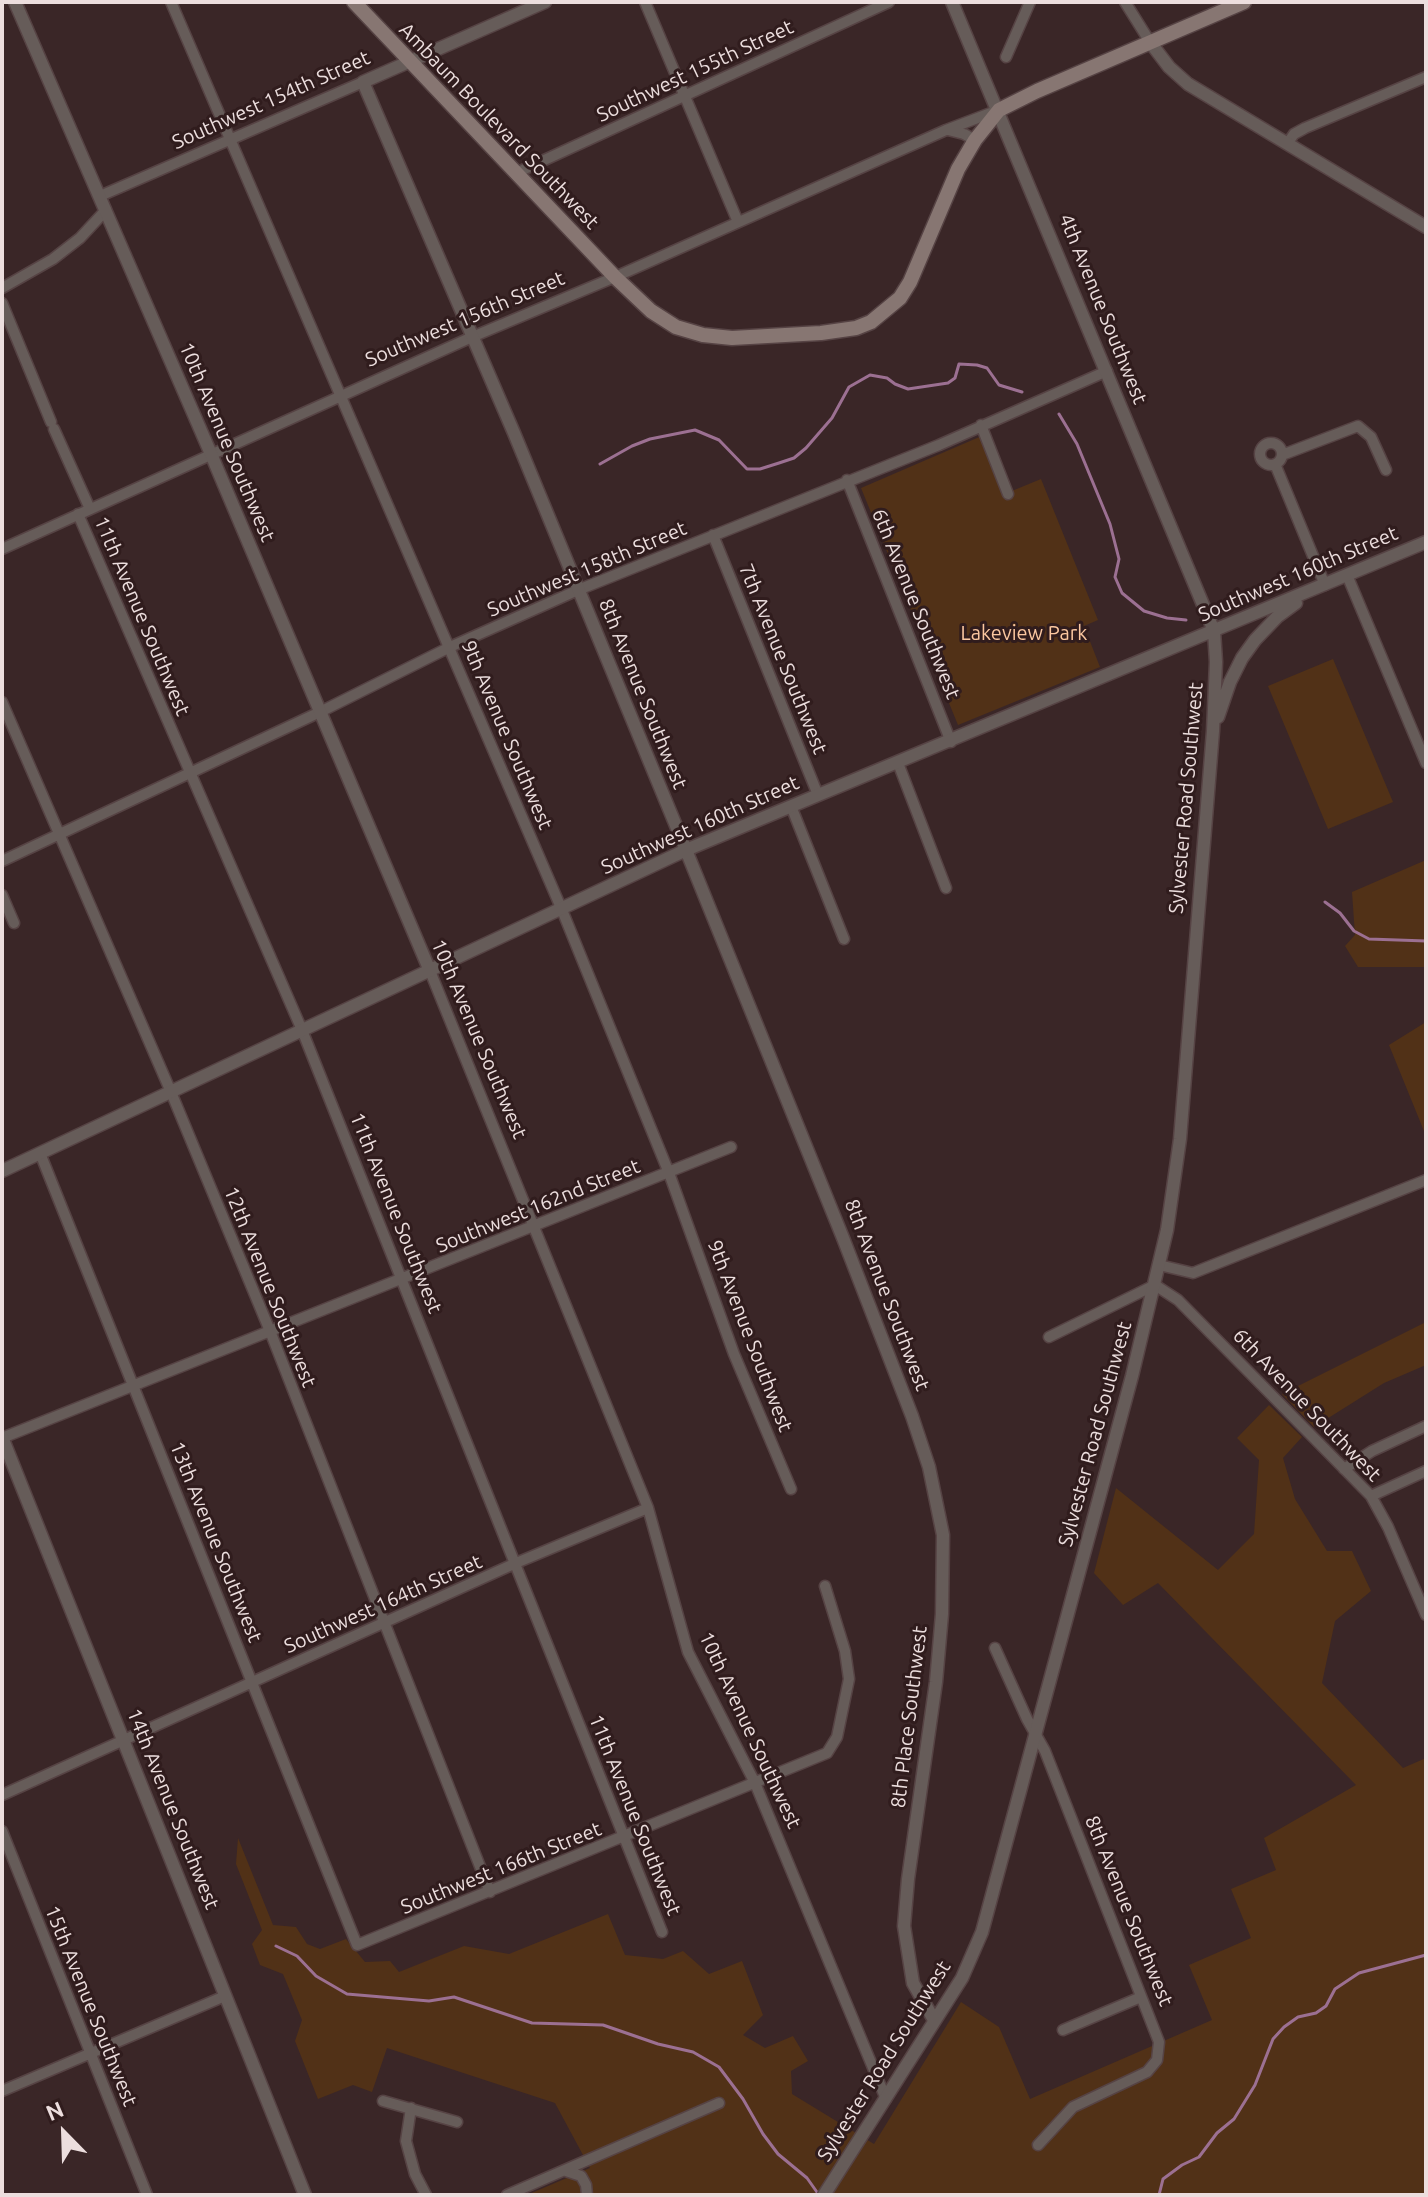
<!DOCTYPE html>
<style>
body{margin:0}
#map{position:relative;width:1428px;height:2197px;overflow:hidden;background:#3a2627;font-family:Ubuntu,sans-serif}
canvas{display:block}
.frame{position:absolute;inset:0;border:4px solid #ecdede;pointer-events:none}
.north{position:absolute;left:24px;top:2093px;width:80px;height:80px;-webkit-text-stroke:6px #301c1d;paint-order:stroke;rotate:337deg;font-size:22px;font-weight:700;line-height:32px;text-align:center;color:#ecdede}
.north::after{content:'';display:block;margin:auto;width:28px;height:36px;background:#ecdede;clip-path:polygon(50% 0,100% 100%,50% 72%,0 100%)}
</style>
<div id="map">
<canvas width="1428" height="2197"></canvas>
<div class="frame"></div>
<div class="north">N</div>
</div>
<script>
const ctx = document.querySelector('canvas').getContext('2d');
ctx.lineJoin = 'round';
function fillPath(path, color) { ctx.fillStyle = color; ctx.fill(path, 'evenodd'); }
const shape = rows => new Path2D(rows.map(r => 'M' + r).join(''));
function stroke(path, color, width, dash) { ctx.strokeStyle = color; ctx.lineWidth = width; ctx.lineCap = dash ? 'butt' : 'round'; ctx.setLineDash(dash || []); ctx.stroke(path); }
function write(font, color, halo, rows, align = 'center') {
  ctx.font = font + ' Ubuntu,sans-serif'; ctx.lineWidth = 6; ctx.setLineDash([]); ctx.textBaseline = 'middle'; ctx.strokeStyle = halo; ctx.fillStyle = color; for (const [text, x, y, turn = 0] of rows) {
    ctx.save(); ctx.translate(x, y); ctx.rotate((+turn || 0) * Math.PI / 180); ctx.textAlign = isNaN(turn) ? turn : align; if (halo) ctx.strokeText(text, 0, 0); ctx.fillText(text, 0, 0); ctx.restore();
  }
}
fillPath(shape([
 [984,435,1007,493,1041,479,1098,620,1084,626,1100,667,958,725,861,488],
 [1333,659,1393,802,1328,829,1268,686],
 [1426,860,1426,967,1358,967,1345,946,1355,935,1352,892],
 [1426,1022,1426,1136,1389,1045],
 [1426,1322,1426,1365,1384,1383,1314,1427,1282,1394],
 [1269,1405,1302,1437,1283,1458,1295,1499,1327,1551,1352,1551,1371,1591,1335,1621,1322,1683,1403,1768,1426,1758,1426,2195,527,2195,590,2168,555,2103,387,2048,372,2092,353,2085,318,2099,295,2041,302,2020,283,1974,260,1965,252,1944,262,1930,236,1864,238,1838,273,1925,296,1927,307,1944,320,1949,346,1939,365,1962,390,1961,399,1972,464,1946,509,1954,608,1914,625,1955,663,1959,683,1951,709,1974,742,1961,763,2015,743,2035,765,2048,793,2036,808,2061,791,2071,792,2094,874,2144,961,2002,999,2027,1030,2099,1212,2020,1189,1965,1251,1938,1231,1889,1276,1870,1264,1838,1356,1785,1158,1583,1123,1605,1094,1573,1116,1488,1218,1570,1254,1534,1259,1460,1237,1438]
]), '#513117');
stroke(shape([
 [1059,414,1077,444,1110,524,1119,559,1115,577,1122,593,1144,611,1167,618,1186,620],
 [600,464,632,446,650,439,695,430,719,440,747,469,760,469,779,463,794,458,806,448,832,418,849,387,870,375,887,378,895,384,908,389,948,383,955,378,959,364,977,365,987,368,999,385,1022,392],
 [1325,902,1340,913,1354,931,1369,939,1426,941],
 [276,1946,297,1956,316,1976,347,1994,429,2001,454,1997,532,2023,603,2025,658,2044,693,2052,719,2067,743,2099,763,2134,778,2154,807,2178,819,2195],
 [1159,2195,1163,2179,1182,2165,1199,2157,1217,2133,1234,2119,1255,2085,1273,2039,1284,2027,1298,2017,1316,2013,1326,2006,1335,1989,1359,1973,1426,1955]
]), '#9c7092', 3);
const minor = shape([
 [171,2,562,910,669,1173,734,1354,791,1489],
 [645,2,738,222],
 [1125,2,1150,42],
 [1006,57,1030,2],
 [948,130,964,134,975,140],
 [1287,144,1294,134,1305,128,1426,77],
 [516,173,889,2],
 [100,196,363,82],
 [2,288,53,259,80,238,106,210],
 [2,303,51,422],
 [981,425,1008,494],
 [54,429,90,509],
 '1260 454a11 11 0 1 1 22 0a11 11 0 1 1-22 0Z',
 [1282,455,1358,426,1371,437,1386,470],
 [1275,464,1325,585],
 [847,480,951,742],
 [78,514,302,1030,662,1932],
 [713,535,818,795],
 [2,549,472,337,615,277,946,130,996,111],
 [1347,575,1426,763],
 [2,702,171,1092,270,1331,490,1892],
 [898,763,946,888],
 [791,806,844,939],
 [2,861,320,712,450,647,578,590,939,445,1107,371],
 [2,895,14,923],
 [430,971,648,1508,688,1652,755,1783,886,2099],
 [40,1153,357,1945,827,1753,837,1737,849,1679,845,1651,825,1586],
 [1159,1265,1193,1273,1426,1180],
 [1049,1337,1155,1285,1178,1300,1371,1496,1388,1527,1426,1615],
 [2,1438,731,1147],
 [1344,1469,1372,1451,1426,1426],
 [1371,1496,1426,1471],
 [995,1648,1027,1719,1045,1751,1159,2042,1157,2060,1147,2072,1073,2107,1038,2145],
 [2,1795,516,1563,648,1508],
 [2,1831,147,2195],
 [1063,2030,1141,1997],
 [2,2091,225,1996],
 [383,2101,457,2122],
 [411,2108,406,2141,415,2174,426,2195],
 [566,2171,581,2176,586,2185,587,2195],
 [507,2195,719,2103]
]);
const tertiary = shape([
 [15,2,211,454,430,971],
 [545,2,363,82,514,433,686,850,843,1238,912,1416,929,1467,943,1535,942,1614,936,1682,908,1879,904,1926,913,1983,934,2020],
 [1150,42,1169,67,1188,84,1426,227],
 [1218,717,1230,682,1242,658,1255,640,1277,617,1296,603],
 [2,1171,686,850,1426,542],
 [2,1437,305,2195],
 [824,2195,962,1978,982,1932,1132,1376,1167,1230,1180,1139,1213,731,1216,662,1214,631,952,2]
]);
const secondary = shape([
 [354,2,615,277,651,311,676,327,703,335,732,338,821,333,856,328,871,322,900,298,910,282,958,169,975,140,999,110,1037,91,1244,2]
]);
stroke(minor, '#564344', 13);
stroke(tertiary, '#564344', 15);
stroke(secondary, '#564344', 17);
stroke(minor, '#665c59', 10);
stroke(tertiary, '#665c59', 12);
stroke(secondary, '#877672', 14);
write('20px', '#ecdede', '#301c1d', [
 ["Southwest 155th Street",695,71,-25],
 ["Southwest 154th Street",271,100,-24],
 ["Ambaum Boulevard Southwest",499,126,46],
 ["4th Avenue Southwest",1103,309,68],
 ["Southwest 156th Street",465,319,-23],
 ["10th Avenue Southwest",227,442,67],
 ["Southwest 158th Street",587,569,-23],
 ["Southwest 160th Street",1298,574,-23],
 ["6th Avenue Southwest",916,604,68],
 ["11th Avenue Southwest",142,616,67],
 ["7th Avenue Southwest",783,659,68],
 ["8th Avenue Southwest",643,694,68],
 ["9th Avenue Southwest",507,735,67],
 ["Sylvester Road Southwest",1186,798,-85],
 ["Southwest 160th Street",700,825,-24],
 ["10th Avenue Southwest",479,1039,67],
 ["Southwest 162nd Street",538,1206,-22],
 ["11th Avenue Southwest",396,1213,68],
 ["12th Avenue Southwest",270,1287,68],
 ["8th Avenue Southwest",887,1295,69],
 ["9th Avenue Southwest",750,1336,69],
 ["6th Avenue Southwest",1307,1405,46],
 ["Sylvester Road Southwest",1095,1434,-75],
 ["13th Avenue Southwest",216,1542,68],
 ["Southwest 164th Street",383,1604,-24],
 ["8th Place Southwest",909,1717,-83],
 ["10th Avenue Southwest",750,1730,65],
 ["14th Avenue Southwest",173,1809,68],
 ["11th Avenue Southwest",635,1815,68],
 ["Southwest 166th Street",501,1868,-22],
 ["8th Avenue Southwest",1129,1911,68],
 ["15th Avenue Southwest",91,2006,68],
 ["Sylvester Road Southwest",884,2061,-58]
]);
write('20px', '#fbc7a0', '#301c1d', [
 ["Lakeview Park",1024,633]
]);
</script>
